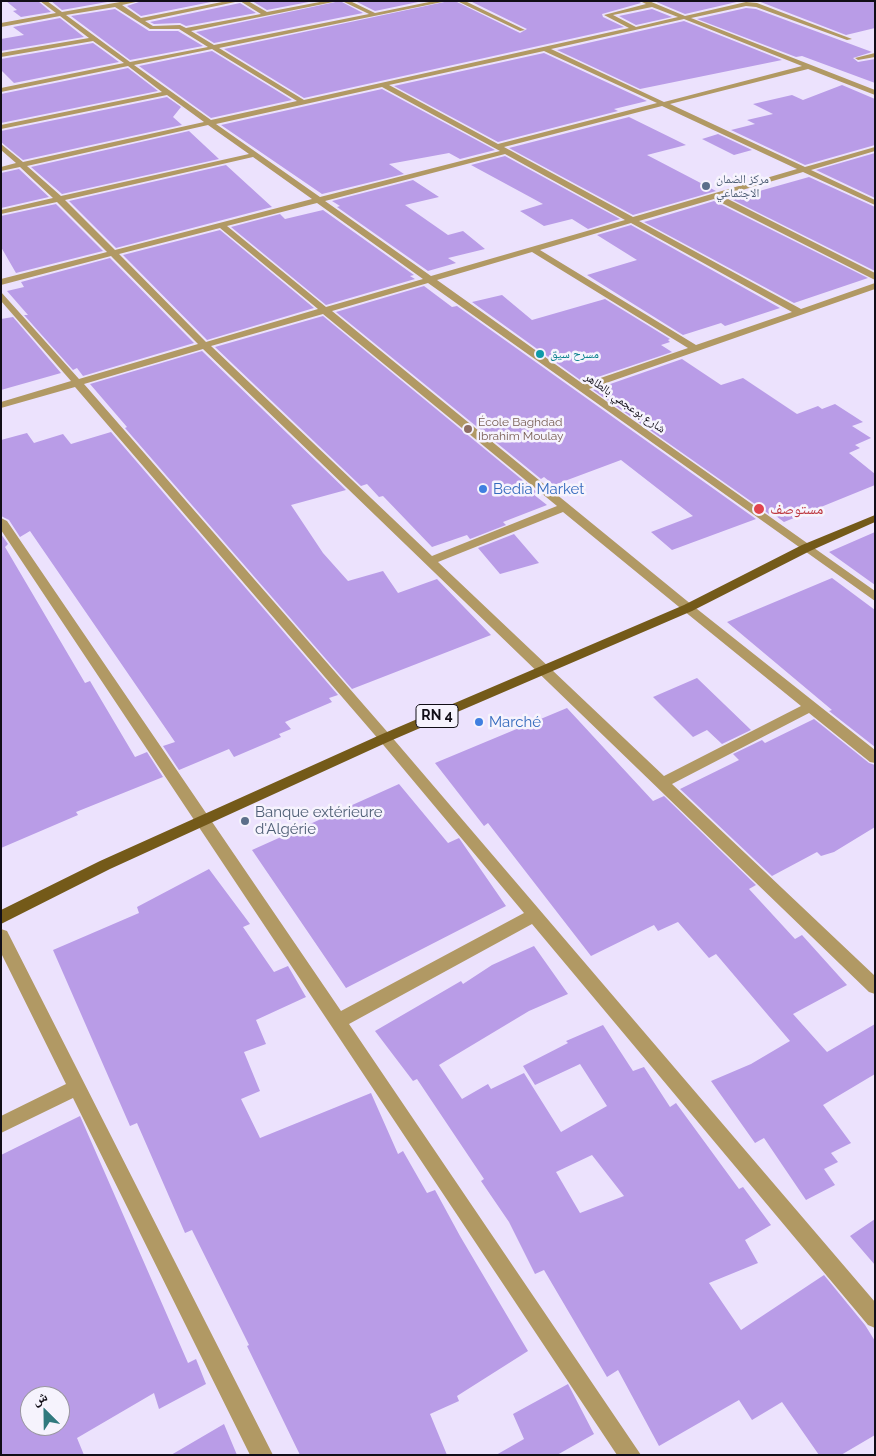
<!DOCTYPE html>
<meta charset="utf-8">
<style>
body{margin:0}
#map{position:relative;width:876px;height:1456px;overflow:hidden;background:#ece2fd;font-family:Raleway,"Noto Naskh Arabic",sans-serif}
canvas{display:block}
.frame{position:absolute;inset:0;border:2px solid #110e17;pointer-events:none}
.north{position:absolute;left:20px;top:1386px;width:50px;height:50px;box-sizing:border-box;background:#f6f3fd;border:1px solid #9a97a1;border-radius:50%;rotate:337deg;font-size:14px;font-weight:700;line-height:20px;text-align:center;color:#110e17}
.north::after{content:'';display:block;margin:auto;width:18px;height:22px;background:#30797e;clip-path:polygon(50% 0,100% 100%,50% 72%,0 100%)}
</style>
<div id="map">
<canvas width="876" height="1456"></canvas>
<div class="frame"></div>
<div class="north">ش</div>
</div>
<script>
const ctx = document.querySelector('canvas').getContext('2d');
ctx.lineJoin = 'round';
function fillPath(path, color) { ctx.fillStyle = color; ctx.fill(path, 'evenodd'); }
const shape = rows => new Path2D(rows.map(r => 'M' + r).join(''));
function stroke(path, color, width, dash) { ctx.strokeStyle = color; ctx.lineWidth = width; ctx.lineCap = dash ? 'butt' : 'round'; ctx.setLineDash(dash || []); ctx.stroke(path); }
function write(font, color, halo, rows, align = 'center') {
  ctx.font = font + ' Raleway,"Noto Naskh Arabic",sans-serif'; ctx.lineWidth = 5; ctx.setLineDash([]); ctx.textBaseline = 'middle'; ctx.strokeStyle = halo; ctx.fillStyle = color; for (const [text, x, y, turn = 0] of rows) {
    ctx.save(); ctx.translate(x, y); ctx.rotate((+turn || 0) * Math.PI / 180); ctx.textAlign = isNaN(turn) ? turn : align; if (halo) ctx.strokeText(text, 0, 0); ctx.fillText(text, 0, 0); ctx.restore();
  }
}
fillPath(shape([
 [6,1,38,1,51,12,21,17,13,11,17,10],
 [51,1,113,1,62,10],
 [142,1,216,1,141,16,127,6],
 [252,1,314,1,267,10],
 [340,1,363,13,214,43,196,32],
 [355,1,423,1,375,11],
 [449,1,455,1,520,33,527,29,470,1,638,1,641,3,602,14,603,17,624,27,304,98,224,49],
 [654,1,741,1,685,14],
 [758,1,875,1,875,28,846,35],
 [240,3,256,13,186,26,180,23,154,24,150,22],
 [746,8,756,9,872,52,853,58,858,62,875,59,875,83,802,56,796,57,697,19],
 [115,9,149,31,178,31,203,46,130,60,71,16],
 [652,9,672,17,636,25,619,16],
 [60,18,84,37,1,51,1,39,24,35,13,27],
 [684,21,782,60,640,89,557,50],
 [93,43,119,62,14,83,1,70,1,59],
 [212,51,292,100,211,118,139,66],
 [544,53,647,101,614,109,618,111,498,142,394,86],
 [128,68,158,91,1,123,1,94],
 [842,85,875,99,875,145,805,165,731,130,755,124,747,120,773,114,753,104,792,95,803,100],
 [382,89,495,150,460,159,449,153,389,164,404,174,322,194,221,125],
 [167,97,181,107,173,117,182,125,23,160,1,142,1,131],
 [629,117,686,145,647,155,716,191,633,215,509,148],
 [189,131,219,159,62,194,31,167],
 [718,134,752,150,734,155,702,139],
 [875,153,875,198,816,170],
 [505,156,620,219,588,229,572,219,544,226,520,211,543,204,471,165],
 [226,165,272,207,116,248,69,201],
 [19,169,49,197,1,208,1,173],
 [809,177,875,207,875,271,731,199],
 [413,180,439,197,405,205,448,235,463,231,485,249,448,258,456,263,428,271,337,207,340,206,332,201],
 [714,201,868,278,794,303,644,222],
 [56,204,103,251,16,273,1,247,1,216],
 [323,210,414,275,410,276,415,279,326,305,231,227,280,214,285,219],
 [631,225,780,308,725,326,721,323,683,335,587,275,637,260,597,235],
 [220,230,314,308,207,340,123,255],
 [110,258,194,343,83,376,77,368,73,370,24,315,28,315,7,291,24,287,21,282],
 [424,286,452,307,457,306,756,519,672,550,651,532,693,516,621,460,554,485,544,477,541,479,336,312],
 [502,295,532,320,605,299,670,339,668,340,670,342,661,345,672,352,583,382,472,302],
 [323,316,537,492,533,494,547,505,503,522,506,525,470,539,467,535,432,547,383,496,379,497,367,484,361,486,215,347],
 [13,317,61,373,1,390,1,319],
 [202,351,346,490,291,505,323,553,348,581,383,571,398,593,437,579,491,635,352,689,125,428,127,427,90,384],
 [682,359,721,385,743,378,797,414,818,406,822,409,835,404,863,422,852,426,871,438,855,445,860,448,849,453,875,474,875,485,784,522,772,513,769,514,593,390],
 [111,432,338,695,329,698,332,702,285,722,291,729,279,734,281,737,234,757,229,749,179,770,163,746,175,742,30,531,20,537,9,520,1,516,1,440,27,433,34,443,37,442,63,434,71,444],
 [875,532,875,585,829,552],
 [1,534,8,544,5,547,85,683,90,681,135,757,147,752,163,777,76,812,78,815,1,848],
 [514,534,539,563,500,574,478,548],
 [832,578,875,610,875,747,829,711,832,710,727,622],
 [697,678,751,730,722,744,707,730,693,737,653,697],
 [567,708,653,801,664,796,756,885,749,889,795,939,802,935,847,985,793,1014,827,1052,875,1024,875,1074,823,1105,851,1143,831,1153,838,1162,824,1169,835,1185,806,1200,764,1138,755,1143,711,1081,751,1064,790,1041,716,954,709,958,678,922,658,931,654,925,591,956,488,823,484,826,435,763],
 [814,719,869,763,875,765,875,827,834,852,821,856,817,852,772,876,680,789,739,760,733,754,762,740,765,743],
 [399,784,448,843,459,838,506,906,346,988,252,850],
 [209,869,250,924,243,927,274,972,288,966,306,997,256,1020,266,1044,244,1052,260,1091,241,1099,260,1138,371,1093,398,1154,403,1151,427,1193,435,1190,460,1236,528,1351,457,1396,459,1401,430,1414,447,1455,300,1455,247,1346,249,1345,192,1230,185,1233,137,1123,130,1126,53,950,139,913,137,907],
 [534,946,568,994,529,1011,439,1065,462,1099,488,1084,491,1089,524,1073,561,1132,607,1106,580,1064,535,1085,523,1066,568,1043,566,1041,603,1025,633,1071,644,1067,670,1107,676,1103,739,1189,743,1187,771,1225,745,1240,758,1263,709,1283,741,1330,824,1275,865,1325,875,1341,875,1435,841,1455,819,1455,782,1402,752,1420,739,1400,659,1446,618,1370,607,1377,544,1270,535,1274,509,1222,481,1181,484,1179,417,1079,413,1081,375,1031,461,981,463,984,492,965],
 [592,1155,624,1196,580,1213,556,1172],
 [80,1116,188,1363,196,1359,206,1384,159,1409,154,1393,77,1438,84,1455,1,1455,1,1155],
 [30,1396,60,1396,60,1426,30,1426],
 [875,1219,875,1265,850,1236],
 [568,1384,594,1434,557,1455,496,1455,524,1439,513,1414],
 [224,1424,237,1455,171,1455]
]), '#b99ce7');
fillPath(shape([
 [40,1,47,1,62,12,126,1,140,1,122,5,141,18,227,1,240,1,145,21,153,26,180,25,186,28,261,14,240,1,248,1,267,12,325,1,338,1,191,31,214,45,369,14,342,1,350,1,375,13,434,1,447,1,219,48,304,100,629,28,604,15,646,4,640,1,649,1,685,16,746,2,757,3,852,39,847,40,756,7,746,6,691,18,875,90,875,95,808,69,670,104,805,167,875,147,875,151,811,170,875,200,875,205,803,172,722,196,875,273,875,280,714,199,639,221,801,309,875,283,875,289,589,389,875,591,875,601,428,283,332,311,692,605,875,750,875,763,870,762,809,713,672,784,875,976,875,994,869,992,203,349,84,384,390,735,875,1302,875,1328,868,1325,532,924,349,1024,641,1455,617,1455,1,530,1,518,7,521,341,1011,524,913,380,741,75,387,1,408,1,402,71,381,1,301,1,292,79,379,198,344,111,256,1,285,1,279,107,252,57,202,1,214,1,210,53,198,20,167,1,171,1,167,16,163,1,150,1,144,23,162,204,122,167,95,1,129,1,125,162,92,128,66,1,92,1,88,124,63,93,41,1,57,1,53,89,38,60,16,1,27,1,23,56,13,40,1],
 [115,7,150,29,179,29,208,47,130,62,66,15,115,7],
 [652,7,678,17,636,27,613,15,652,7],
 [684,19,802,66,664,102,551,49,684,19],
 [212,49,297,101,211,120,134,65,212,49],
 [544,51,657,103,498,144,389,85,544,51],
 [382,87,500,151,320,197,216,124,382,87],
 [662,106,797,169,633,217,504,147,662,106],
 [208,125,249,154,61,196,27,166,208,125],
 [505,154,625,220,431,276,325,201,505,154],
 [253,157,312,199,115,250,65,200,253,157],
 [317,203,423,279,326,307,227,226,317,203],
 [631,223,792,312,696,345,540,250,631,223],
 [220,228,318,309,206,342,119,254,220,228],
 [532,252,688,348,583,384,437,280,532,252],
 [323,314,557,506,432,556,211,346,323,314],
 [563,512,684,611,801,706,664,776,438,562,563,512],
 [457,1,465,1,525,30,520,31,457,1],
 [875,53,875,57,858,60,855,58,875,53],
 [1,929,7,931,273,1455,250,1455,73,1098,1,1133,1,1116,66,1084,1,953,1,929]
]), '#b19964');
fillPath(shape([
 [875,515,875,522,810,551,692,611,390,741,110,869,1,924,1,910,100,861,380,735,684,605,802,545,875,515]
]), '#745a19');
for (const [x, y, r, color] of [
 [706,186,5,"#5c6f8a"],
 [540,354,5,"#0f9aa8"],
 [468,429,5,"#8d6e63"],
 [483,489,5,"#3f7fe0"],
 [759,509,6,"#e0444e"],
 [479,722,5,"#3f7fe0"],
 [245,821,5,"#5c6f8a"]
]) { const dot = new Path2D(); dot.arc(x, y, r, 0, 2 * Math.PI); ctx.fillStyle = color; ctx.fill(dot); stroke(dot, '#f6f3fd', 2); }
write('12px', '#4e5e75', '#f6f3fd', [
 ["مركز الضمان",716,179],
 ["الاجتماعي",716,193]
], 'left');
write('12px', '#0d838f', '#f6f3fd', [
 ["مسرح سيق",550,354]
], 'left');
write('12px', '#110e17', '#f6f3fd', [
 ["شارع بوعجمي بالطاهر",625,403,35]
]);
write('12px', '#785e54', '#f6f3fd', [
 ["École Baghdad",478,422],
 ["Ibrahim Moulay",478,436]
], 'left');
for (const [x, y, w] of [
 [437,716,42]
]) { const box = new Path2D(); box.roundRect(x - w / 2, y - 11.5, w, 23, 4); ctx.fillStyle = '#f6f3fd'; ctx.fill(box); stroke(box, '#110e17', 1); }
write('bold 14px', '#110e17', null, [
 ["RN 4",437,716]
]);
write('15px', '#366cbe', '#f6f3fd', [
 ["Bedia Market",493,489],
 ["Marché",489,722]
], 'left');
write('15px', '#be3a42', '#f6f3fd', [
 ["مستوصف",770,509]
], 'left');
write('15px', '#4e5e75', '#f6f3fd', [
 ["Banque extérieure",255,812],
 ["d'Algérie",255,829]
], 'left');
</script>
